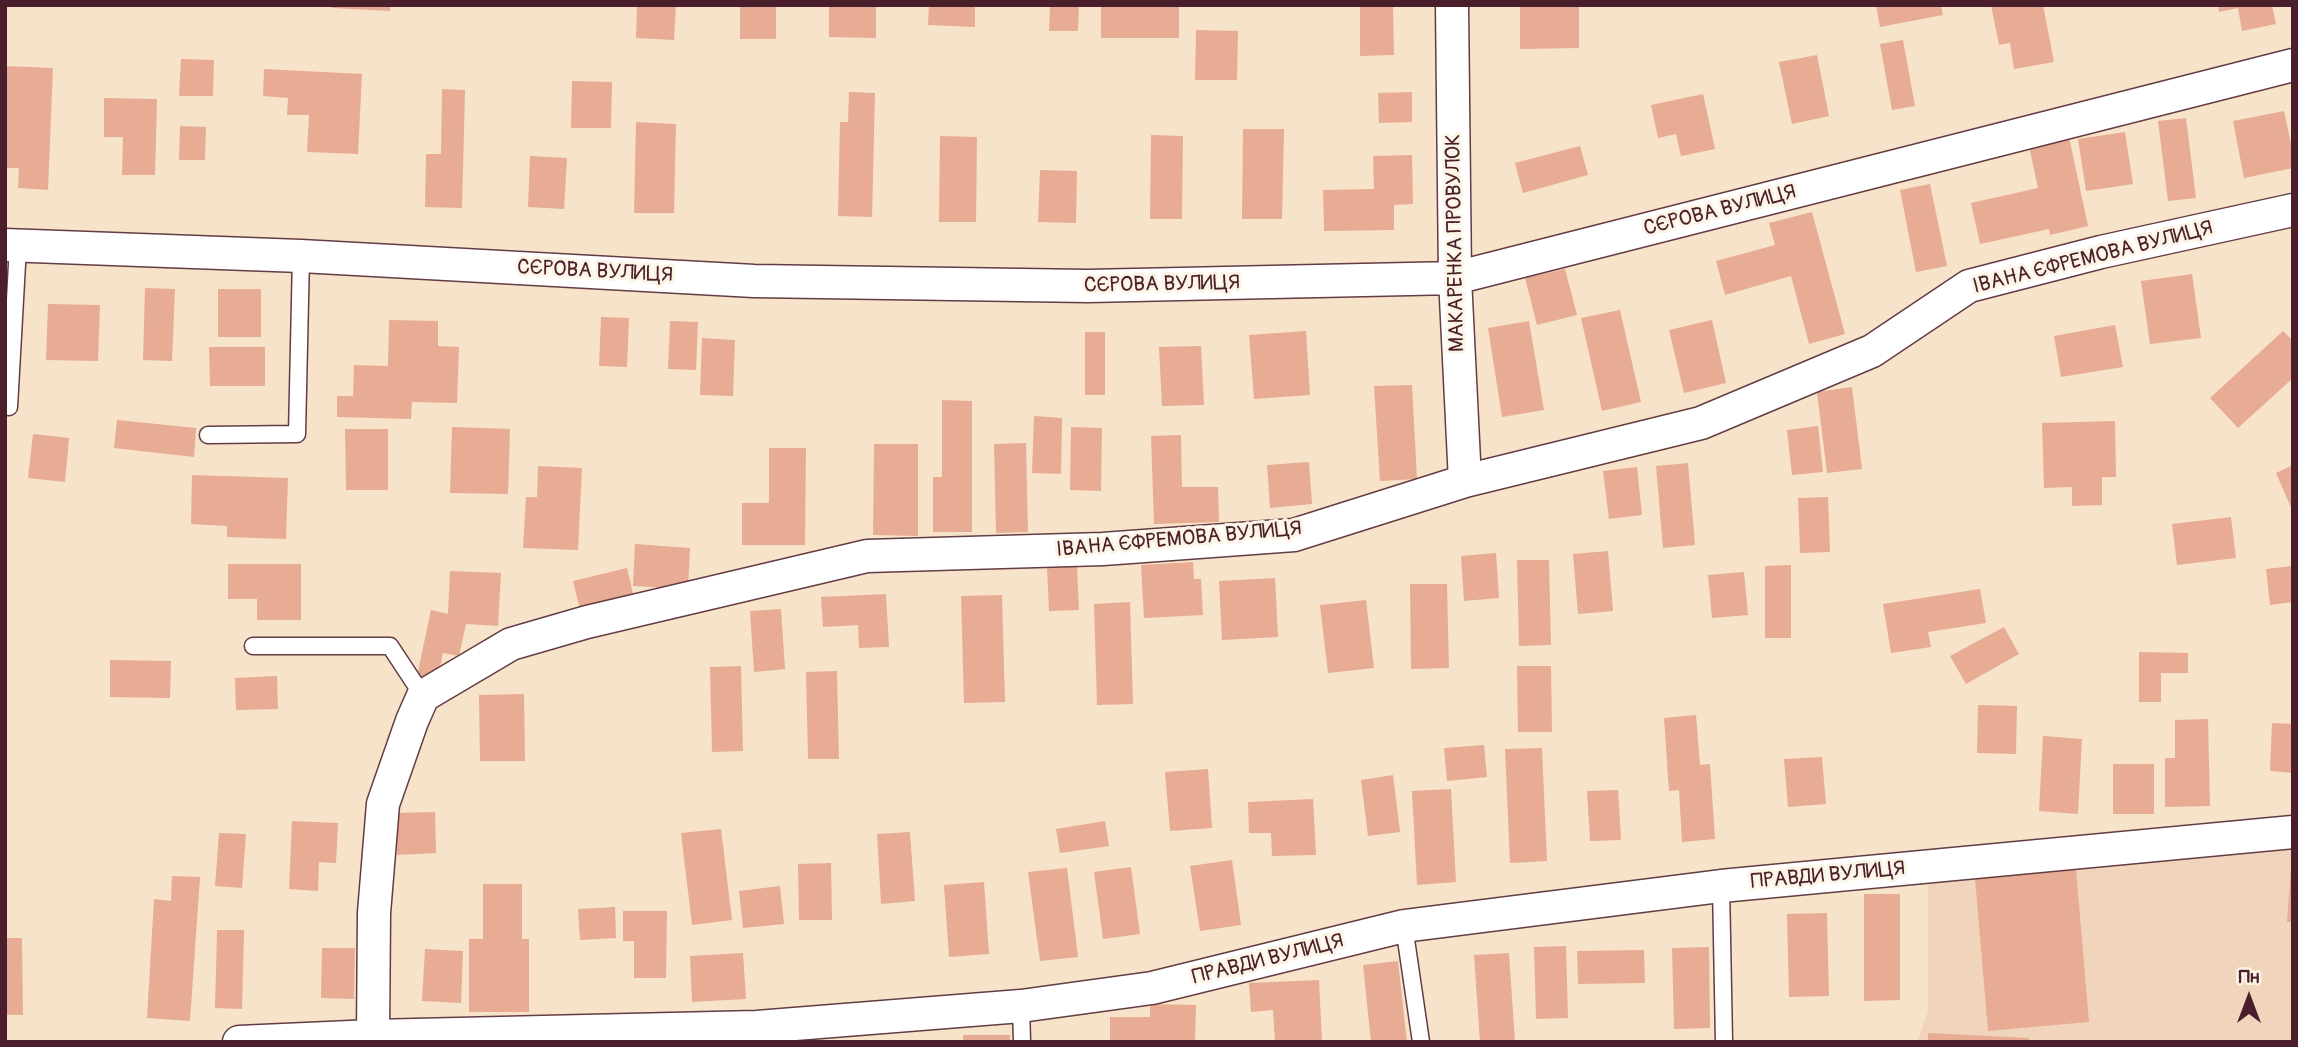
<!DOCTYPE html>
<meta charset="utf-8">
<style>
body{margin:0}
#map{position:relative;width:2298px;height:1047px;overflow:hidden;background:#f6e3c9;font-family:Pangolin,sans-serif}
canvas{display:block}
.frame{position:absolute;inset:0;border:7px solid #4a1f2b;pointer-events:none}
.north{position:absolute;left:2214px;top:963px;width:70px;height:70px;-webkit-text-stroke:5px #fcf5e5;paint-order:stroke;rotate:0deg;font-size:19px;font-weight:700;line-height:28px;text-align:center;color:#4a1f2b}
.north::after{content:'';display:block;margin:auto;width:24px;height:32px;background:#4a1f2b;clip-path:polygon(50% 0,100% 100%,50% 72%,0 100%)}
</style>
<div id="map">
<canvas width="2298" height="1047"></canvas>
<div class="frame"></div>
<div class="north">Пн</div>
</div>
<script>
const ctx = document.querySelector('canvas').getContext('2d');
ctx.lineJoin = 'round';
function fillPath(path, color) { ctx.fillStyle = color; ctx.fill(path, 'evenodd'); }
const shape = rows => new Path2D(rows.map(r => 'M' + r).join(''));
function stroke(path, color, width, dash) { ctx.strokeStyle = color; ctx.lineWidth = width; ctx.lineCap = dash ? 'butt' : 'round'; ctx.setLineDash(dash || []); ctx.stroke(path); }
function write(font, color, halo, rows, align = 'center') {
  ctx.font = font + ' Pangolin,sans-serif'; ctx.lineWidth = 6; ctx.setLineDash([]); ctx.textBaseline = 'middle'; ctx.strokeStyle = halo; ctx.fillStyle = color; for (const [text, x, y, turn = 0] of rows) {
    ctx.save(); ctx.translate(x, y); ctx.rotate((+turn || 0) * Math.PI / 180); ctx.textAlign = isNaN(turn) ? turn : align; if (halo) ctx.strokeText(text, 0, 0); ctx.fillText(text, 0, 0); ctx.restore();
  }
}
fillPath(shape([
 [2293,848,2293,1042,1917,1042,1928,1012,1928,882]
]), '#f0d5bc');
fillPath(shape([
 [332,5,390,5,390,11,332,8],
 [637,5,676,5,674,40,636,38],
 [740,5,776,5,776,39,740,39],
 [829,5,876,5,876,38,829,37],
 [929,5,975,5,975,27,928,25],
 [1050,5,1079,5,1078,31,1049,31],
 [1101,5,1179,5,1179,38,1101,38],
 [1360,5,1393,5,1394,55,1360,56],
 [1520,5,1579,5,1579,48,1520,49],
 [1876,5,1941,5,1943,15,1880,27],
 [1991,5,2043,5,2054,62,2014,69,2010,43,1999,45],
 [2218,5,2272,5,2276,24,2242,31,2238,8,2219,12],
 [1196,30,1238,31,1237,80,1195,80],
 [1903,40,1915,106,1892,110,1880,44],
 [1817,55,1829,116,1792,124,1779,62],
 [181,59,214,60,213,96,179,96],
 [5,66,53,68,48,190,18,188,19,168,5,168],
 [264,69,362,74,358,154,307,152,309,115,287,115,288,98,263,96],
 [572,81,612,82,611,128,571,128],
 [442,89,465,90,462,208,425,207,426,154,441,154],
 [849,92,875,93,872,217,838,216,840,122,848,122],
 [1412,92,1412,122,1379,123,1378,93],
 [1703,94,1715,149,1681,156,1676,134,1658,138,1651,105],
 [104,98,157,99,155,175,122,175,123,137,104,137],
 [2284,111,2293,153,2293,168,2244,178,2233,121],
 [2186,118,2196,198,2168,201,2158,121],
 [636,122,676,124,674,213,634,213],
 [180,126,206,127,205,160,179,160],
 [1243,129,1284,129,1282,219,1242,219],
 [2125,132,2133,184,2086,191,2078,139],
 [1151,135,1183,136,1182,219,1150,219],
 [940,136,977,137,976,222,939,222],
 [2069,137,2088,226,2050,235,2049,229,1980,244,1971,203,2038,188,2029,146],
 [1580,146,1588,175,1523,193,1515,163],
 [1412,155,1413,204,1394,205,1394,230,1324,231,1323,190,1374,189,1373,156],
 [530,156,567,158,564,209,528,207],
 [1040,170,1077,171,1076,223,1038,222],
 [1930,184,1947,266,1916,272,1900,190],
 [1812,212,1845,334,1809,344,1791,276,1725,295,1716,261,1775,245,1769,223],
 [1565,269,1577,315,1537,325,1525,278],
 [2192,274,2201,338,2150,344,2141,281],
 [145,288,175,289,172,361,143,360],
 [218,289,261,289,261,337,218,337],
 [48,304,100,305,98,361,46,360],
 [1620,310,1641,402,1602,411,1581,318],
 [601,317,629,318,627,367,599,366],
 [389,320,438,321,438,346,459,347,457,403,412,402,411,419,337,417,337,396,353,396,354,365,388,366],
 [1712,320,1726,383,1684,393,1669,330],
 [670,321,698,322,696,370,668,369],
 [1529,321,1544,410,1502,417,1488,328],
 [2115,325,2123,367,2061,377,2054,336],
 [1306,331,1310,395,1254,399,1249,335],
 [2283,331,2293,341,2293,378,2238,428,2210,398],
 [1085,332,1105,332,1105,395,1085,395],
 [702,338,735,340,733,396,700,395],
 [1201,346,1204,405,1162,406,1159,347],
 [209,347,265,347,265,386,210,386],
 [1412,385,1417,479,1380,481,1374,386],
 [1852,387,1862,469,1827,473,1817,392],
 [942,400,972,401,972,532,933,532,933,477,942,477],
 [1034,416,1062,418,1061,474,1032,473],
 [117,420,196,428,194,457,114,448],
 [2115,421,2116,477,2102,477,2102,505,2072,506,2072,487,2044,488,2042,423],
 [1818,426,1823,472,1792,475,1787,430],
 [452,427,510,429,508,494,450,493],
 [1071,427,1102,428,1101,491,1070,490],
 [345,429,388,429,388,490,346,490],
 [33,434,69,438,65,482,28,478],
 [1181,435,1182,487,1218,487,1219,522,1154,524,1151,436],
 [1026,443,1028,532,996,533,994,444],
 [874,444,918,444,918,536,873,535],
 [769,448,806,448,805,545,742,545,742,503,769,503],
 [1309,462,1312,504,1270,508,1267,465],
 [1688,463,1695,545,1663,548,1656,466],
 [2293,465,2293,512,2276,473],
 [538,466,582,468,578,550,523,548,526,497,537,497],
 [1637,467,1642,515,1609,519,1603,471],
 [192,475,288,478,286,539,227,537,227,526,191,524],
 [1828,497,1830,552,1800,553,1798,498],
 [2231,517,2236,558,2177,565,2172,524],
 [635,544,690,548,688,589,633,586],
 [1608,551,1613,611,1578,614,1573,554],
 [1496,553,1499,598,1464,601,1461,556],
 [1517,560,1549,560,1551,645,1519,646],
 [1193,562,1194,579,1201,579,1203,615,1144,618,1141,565],
 [228,564,301,564,301,620,257,620,257,599,228,599],
 [1791,565,1791,638,1765,638,1765,566],
 [1077,566,1079,610,1049,611,1047,567],
 [2293,566,2293,602,2270,605,2266,569],
 [627,568,635,602,581,614,573,581],
 [450,571,501,573,498,626,466,624,459,656,443,653,437,681,417,676,431,610,448,614],
 [1744,572,1748,615,1712,618,1708,575],
 [1275,578,1278,637,1222,640,1219,581],
 [1410,584,1447,584,1449,668,1411,669],
 [1980,589,1986,623,1928,632,1931,647,1891,653,1883,604],
 [886,594,889,647,859,648,858,625,823,627,821,597],
 [1002,595,1005,702,964,703,961,596],
 [1366,600,1374,668,1328,673,1320,605],
 [1130,602,1133,704,1097,705,1094,604],
 [781,609,785,669,754,672,750,611],
 [2004,627,2019,654,1966,684,1950,656],
 [2139,652,2188,653,2188,673,2161,673,2161,702,2139,702],
 [110,660,171,661,170,698,110,697],
 [741,666,743,751,712,752,710,667],
 [1517,666,1551,666,1552,732,1518,732],
 [837,671,839,759,808,759,806,672],
 [277,676,278,709,236,710,235,678],
 [524,694,525,761,480,761,479,695],
 [1978,705,2017,706,2016,754,1977,753],
 [1696,715,1700,765,1710,764,1715,839,1682,842,1679,790,1669,791,1664,718],
 [2208,719,2210,806,2165,807,2165,758,2175,758,2175,720],
 [2272,723,2293,724,2293,773,2270,771],
 [2043,736,2082,739,2078,814,2039,811],
 [1484,745,1487,777,1447,781,1444,748],
 [1542,748,1547,861,1510,863,1505,749],
 [1822,757,1826,804,1788,807,1784,759],
 [2113,764,2154,764,2154,814,2113,814],
 [1208,769,1212,828,1170,831,1165,772],
 [1393,775,1400,832,1368,836,1361,780],
 [1451,789,1456,882,1417,885,1412,791],
 [1618,790,1621,840,1590,841,1587,791],
 [1313,799,1316,855,1272,856,1271,833,1249,833,1248,802],
 [435,812,436,853,397,855,396,813],
 [292,821,338,823,336,863,319,862,318,891,289,889],
 [1105,821,1109,846,1060,853,1056,829],
 [721,829,732,920,692,925,681,833],
 [910,832,915,901,881,904,877,834],
 [219,833,246,834,242,888,215,886],
 [1232,860,1241,925,1200,931,1190,866],
 [831,863,832,920,799,920,798,864],
 [1131,867,1140,934,1103,939,1094,872],
 [1067,868,1078,957,1040,961,1028,872],
 [2291,868,2293,868,2293,922,2287,922],
 [2076,869,2089,1022,1988,1031,1975,878],
 [172,876,200,877,190,1021,147,1018,154,899,171,901],
 [984,882,989,954,949,957,944,885],
 [483,884,522,884,522,939,529,939,529,1012,469,1012,469,939,483,939],
 [780,886,784,924,743,928,739,891],
 [1864,894,1900,894,1900,1000,1864,1001],
 [615,907,616,938,580,940,578,909],
 [623,911,667,911,666,978,634,978,634,941,623,941],
 [1827,913,1829,996,1789,997,1787,914],
 [217,930,244,930,242,1009,215,1008],
 [5,938,22,938,23,1015,5,1015],
 [1566,946,1568,1018,1536,1019,1534,947],
 [1709,947,1710,1028,1674,1029,1672,948],
 [322,948,355,948,354,999,321,998],
 [425,949,463,951,461,1003,422,1001],
 [1644,950,1645,983,1578,984,1577,951],
 [743,953,746,999,692,1002,690,956],
 [1509,953,1515,1042,1480,1042,1474,955],
 [1398,961,1407,1042,1371,1042,1363,965],
 [1319,980,1322,1042,1275,1042,1273,1010,1251,1012,1249,983],
 [1150,1004,1196,1005,1195,1040,1110,1042,1110,1017,1150,1017],
 [1928,1033,2029,1038,2028,1042,1928,1042],
 [963,1035,1010,1035,1010,1042,963,1042]
]), '#e7ac93');
const service = shape([
 [9,407,18,246],
 [208,435,297,434,301,256],
 [253,646,390,646,423,696],
 [1721,886,1724,1042],
 [1404,926,1421,1042],
 [1021,1006,1022,1042]
]);
const minor = shape([
 [1452,5,1455,278,1465,481],
 [5,245,301,256,754,281,1088,286,1455,278,2293,65],
 [373,1036,374,913,383,804,412,721,423,696,511,644,587,622,867,556,1103,549,1294,535,1465,481,1701,423,1872,351,1969,286,2101,252,2293,210],
 [239,1042,373,1036,757,1027,1021,1006,1152,988,1404,926,1721,886,2293,832]
]);
stroke(service, '#643c43', 19);
stroke(minor, '#643c43', 35);
stroke(service, '#fff', 16);
stroke(minor, '#fff', 32);
write('21px', '#4a1f2b', '#fcf5e5', [
 ["СЄРОВА ВУЛИЦЯ",1720,211,-14],
 ["МАКАРЕНКА ПРОВУЛОК",1456,243,-91],
 ["ІВАНА ЄФРЕМОВА ВУЛИЦЯ",2093,258,-14],
 ["СЄРОВА ВУЛИЦЯ",595,272,3],
 ["СЄРОВА ВУЛИЦЯ",1162,285,-1],
 ["ІВАНА ЄФРЕМОВА ВУЛИЦЯ",1179,540,-5],
 ["ПРАВДИ ВУЛИЦЯ",1828,876,-5],
 ["ПРАВДИ ВУЛИЦЯ",1268,960,-14]
]);
</script>
